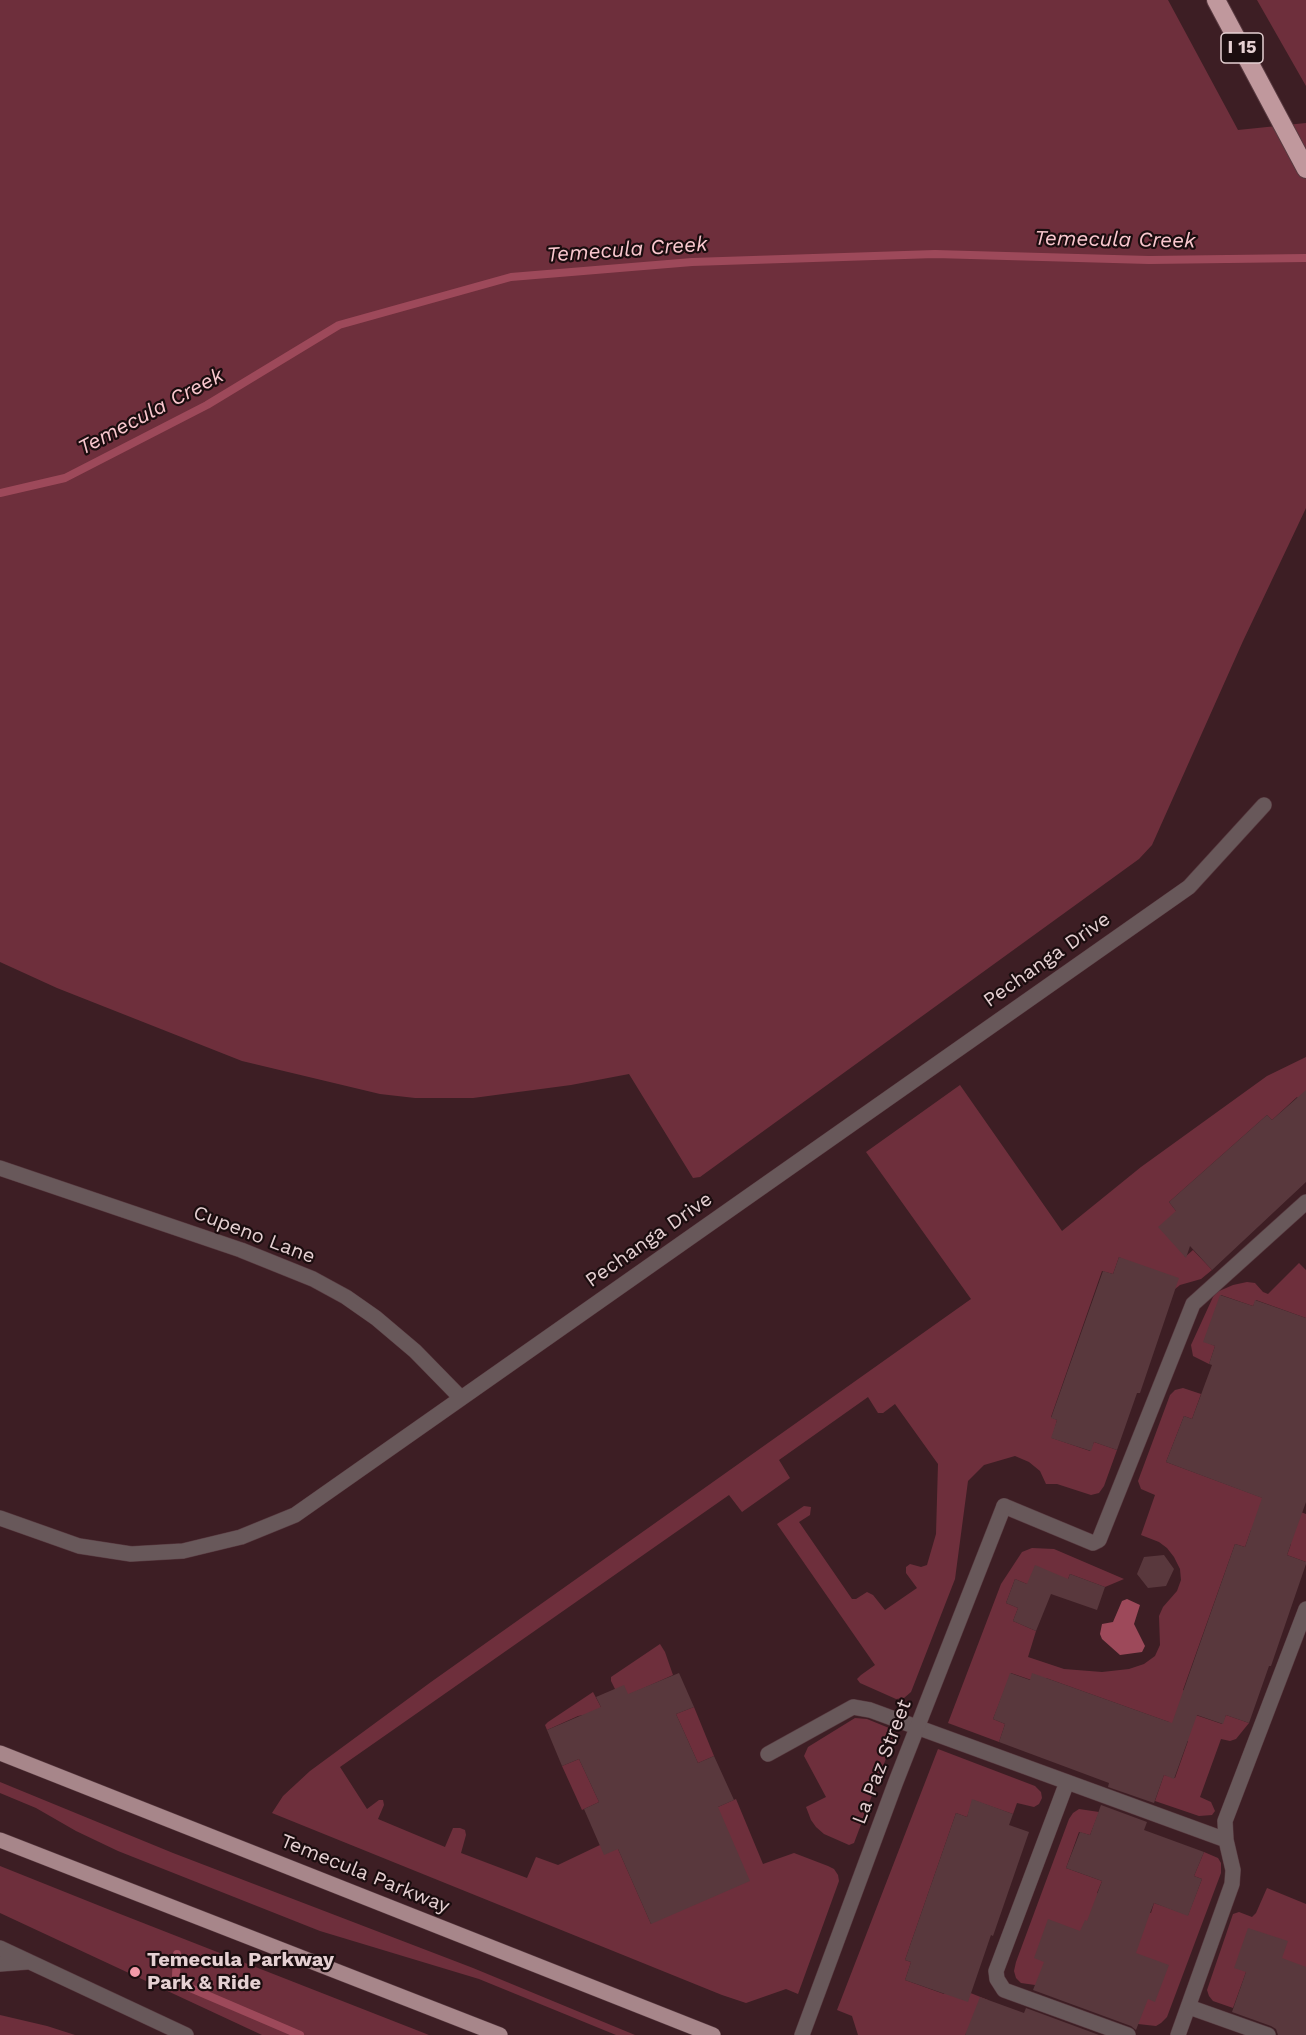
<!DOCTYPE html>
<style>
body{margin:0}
canvas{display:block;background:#3d1e24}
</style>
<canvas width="1306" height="2035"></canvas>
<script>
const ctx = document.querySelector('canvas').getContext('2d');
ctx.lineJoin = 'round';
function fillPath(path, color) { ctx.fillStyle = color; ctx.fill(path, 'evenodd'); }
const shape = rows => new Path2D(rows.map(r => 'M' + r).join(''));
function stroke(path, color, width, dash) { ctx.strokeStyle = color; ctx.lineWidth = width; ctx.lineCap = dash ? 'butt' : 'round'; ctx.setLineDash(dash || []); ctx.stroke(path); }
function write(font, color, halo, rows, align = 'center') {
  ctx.font = font + ' "Work Sans",sans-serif'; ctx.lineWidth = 4.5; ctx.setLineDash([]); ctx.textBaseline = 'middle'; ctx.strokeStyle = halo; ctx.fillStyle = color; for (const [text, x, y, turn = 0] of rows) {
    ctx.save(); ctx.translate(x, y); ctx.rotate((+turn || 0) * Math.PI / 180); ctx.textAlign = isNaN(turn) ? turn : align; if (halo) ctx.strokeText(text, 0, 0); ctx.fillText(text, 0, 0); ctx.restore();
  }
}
fillPath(shape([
 [0,0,1168,0,1238,130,1306,123,1306,508,1243,641,1152,845,1139,859,700,1177,693,1178,629,1074,571,1085,473,1098,415,1098,380,1094,242,1061,57,988,0,962],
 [1257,0,1306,0,1306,86],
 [1306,1057,1306,1107,1297,1097,1272,1120,1267,1115,1169,1202,1176,1211,1185,1257,1193,1250,1212,1270,1201,1279,1180,1285,1175,1289,1119,1257,1113,1274,1102,1271,1051,1417,1057,1420,1052,1438,1090,1451,1094,1442,1117,1450,1104,1486,1099,1493,1091,1495,1057,1484,1046,1484,1040,1471,1029,1462,1015,1456,984,1465,968,1481,955,1579,911,1692,904,1698,896,1699,860,1683,857,1679,861,1675,875,1665,777,1524,804,1506,811,1507,810,1515,799,1522,852,1599,856,1599,867,1592,873,1595,885,1610,917,1588,906,1573,906,1567,910,1564,921,1567,927,1565,936,1534,938,1464,895,1404,883,1413,878,1413,868,1397,779,1460,790,1478,742,1512,729,1495,340,1767,367,1809,379,1800,383,1800,384,1805,378,1819,445,1847,453,1828,460,1828,465,1830,466,1835,461,1853,527,1878,536,1857,558,1865,600,1845,618,1849,651,1924,718,1807,736,1799,763,1864,794,1853,828,1866,834,1869,838,1875,839,1881,798,1994,786,1989,746,2003,722,1995,272,1813,283,1796,310,1771,431,1682,971,1299,866,1152,960,1085,1062,1231,1141,1167,1267,1076],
 [1299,1263,1306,1270,1306,1318,1256,1300,1253,1306,1221,1295,1204,1341,1215,1346,1209,1364,1193,1356,1191,1345,1213,1297,1217,1292,1233,1285,1247,1282,1255,1283,1263,1292,1268,1294],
 [1183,1388,1201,1394,1192,1419,1184,1416,1166,1462,1306,1514,1306,1562,1287,1555,1291,1544,1251,1530,1245,1547,1235,1544,1183,1690,1189,1693,1184,1711,1222,1724,1226,1715,1249,1723,1236,1739,1230,1741,1221,1739,1200,1797,1211,1802,1215,1811,1212,1815,1199,1816,1155,1801,1164,1775,1175,1778,1188,1741,1165,1733,1169,1722,1046,1678,1043,1684,1011,1673,993,1719,1005,1724,999,1742,948,1723,1001,1584,1022,1552,1032,1548,1054,1549,1124,1579,1105,1587,1070,1574,1068,1579,1027,1584,1015,1579,1006,1603,1018,1608,1013,1621,1036,1631,1028,1657,1064,1669,1102,1672,1129,1669,1144,1664,1155,1656,1160,1645,1159,1616,1163,1607,1177,1591,1181,1580,1180,1569,1174,1557,1167,1548,1159,1542,1141,1535,1155,1495,1141,1489,1138,1481,1170,1395,1175,1390],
 [660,1644,665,1652,673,1675,628,1695,615,1689,611,1681,611,1677],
 [593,1692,603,1711,578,1716,547,1730,545,1725,548,1722],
 [694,1707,714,1756,698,1763,676,1714],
 [855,1718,867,1719,889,1728,893,1740,854,1843,849,1845,824,1834,816,1827,811,1820,806,1807,826,1797,804,1756,808,1747],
 [938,1749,1035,1786,1041,1792,1042,1798,1039,1804,1034,1807,1017,1803,1013,1814,973,1800,967,1817,956,1813,905,1960,911,1962,905,1980,944,1994,948,1984,988,2000,965,2035,858,2035,852,2016,837,2010],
 [579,1759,599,1802,582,1810,562,1766],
 [0,1782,173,1853,473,1968,635,2035,616,2035,479,1979,320,1931,118,1851,76,1831,36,1808,0,1793],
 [1079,1809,1099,1812,1090,1835,1079,1832,1066,1868,1102,1881,1097,1893,1151,1913,1154,1903,1188,1915,1202,1879,1194,1876,1204,1852,1218,1858,1221,1863,1221,1873,1167,2017,1161,2023,1156,2026,1138,2024,1035,1985,1021,1983,1016,1978,1014,1971,1016,1962,1069,1819,1073,1813],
 [0,1866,110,1910,429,2035,262,2035,0,1913],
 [1267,1888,1306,1904,1306,1967,1246,1972,1233,2008,1213,2001,1209,1996,1207,1990,1233,1914,1239,1912,1252,1917,1256,1913],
 [0,2015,47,2026,75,2035,0,2035]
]), '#6e2f3c');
fillPath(shape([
 [1127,1599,1140,1605,1134,1624,1145,1646,1142,1652,1120,1655,1102,1639,1100,1634,1102,1624,1113,1622,1122,1601]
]), '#9d495a');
stroke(shape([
 [0,493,65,478,207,405,339,325,511,277,692,262,935,254,1149,260,1306,258],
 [177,1954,176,1976,181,1984,300,2035]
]), '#9d495a', 8);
fillPath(shape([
 [1306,1090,1306,1182,1212,1270,1190,1246,1186,1258,1158,1227,1176,1211,1169,1202,1267,1115,1272,1120],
 [1119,1257,1179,1278,1140,1393,1137,1393,1117,1450,1094,1442,1091,1451,1051,1438,1057,1420,1051,1418,1103,1271,1113,1274],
 [1220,1295,1253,1306,1255,1300,1306,1318,1306,1502,1287,1555,1306,1562,1306,1564,1271,1666,1269,1666,1249,1723,1226,1715,1223,1724,1197,1715,1174,1779,1164,1775,1154,1803,1108,1787,1109,1783,999,1742,1005,1724,993,1719,1010,1673,1030,1680,1032,1673,1172,1723,1235,1544,1245,1547,1262,1498,1166,1462,1184,1416,1192,1419,1212,1365,1209,1364,1215,1346,1203,1342],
 [1164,1555,1174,1569,1166,1586,1148,1588,1137,1574,1144,1557],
 [1035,1565,1068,1579,1070,1574,1105,1587,1097,1610,1051,1594,1036,1631,1013,1621,1018,1608,1006,1603,1015,1579,1027,1584],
 [679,1673,694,1707,676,1714,698,1763,714,1756,734,1800,718,1807,750,1881,651,1924,618,1849,604,1855,584,1809,599,1802,579,1759,562,1766,547,1730,601,1707,596,1697,624,1685,628,1694],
 [972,1799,1013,1814,1009,1825,1029,1832,993,1936,991,1935,968,2002,905,1980,911,1962,905,1960,956,1813,967,1817],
 [1101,1805,1147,1822,1144,1830,1204,1852,1194,1876,1202,1879,1188,1916,1154,1903,1150,1913,1136,1953,1169,1965,1155,2002,1148,1999,1136,2030,1131,2026,1033,1990,1044,1962,1034,1958,1048,1919,1080,1931,1085,1920,1087,1921,1102,1881,1066,1868,1080,1832,1090,1835],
 [1248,1928,1288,1941,1282,1958,1306,1967,1306,2035,1278,2035,1276,2029,1271,2026,1232,2012,1246,1972,1234,1968],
 [980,1997,1024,2013,1026,2008,1099,2035,965,2035]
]), '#59383d');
const service = shape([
 [1004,1506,1093,1543,1099,1540,1193,1304,1306,1202],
 [768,1754,853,1707,870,1710,1226,1840],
 [1067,1782,996,1971,997,1979,1004,1990,1128,2035],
 [0,1948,186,2035],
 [0,1964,27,1962],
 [1189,2007,1268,2035],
 [1178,2035,1232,1884,1233,1870,1226,1840,1225,1821,1306,1609]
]);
const minor = shape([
 [0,1168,241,1250,313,1279,346,1297,376,1318,415,1351,461,1398],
 [0,1518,79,1546,131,1554,183,1551,241,1537,295,1515,1189,887,1264,805],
 [802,2035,895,1784,1004,1506]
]);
const primary = shape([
 [0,1753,713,2035],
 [0,1840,500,2035]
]);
const motorway = shape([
 [1216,0,1306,169]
]);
stroke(service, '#583a40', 16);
stroke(minor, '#583a40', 16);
stroke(primary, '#583a40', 16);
stroke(motorway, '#583a40', 20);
stroke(service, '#68585a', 15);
stroke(minor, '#68585a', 15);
stroke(primary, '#a7868a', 15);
stroke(motorway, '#c0989d', 18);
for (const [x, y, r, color] of [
 [135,1972,6,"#f39aa9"]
]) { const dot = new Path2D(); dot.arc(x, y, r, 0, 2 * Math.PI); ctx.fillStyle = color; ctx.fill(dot); stroke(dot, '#1b0d0f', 2); }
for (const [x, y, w] of [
 [1242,48,42]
]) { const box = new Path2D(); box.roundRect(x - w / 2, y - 15, w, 30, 4.5); ctx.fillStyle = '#1b0d0f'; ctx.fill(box); stroke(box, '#e5d0d2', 1.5); }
write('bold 18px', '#e5d0d2', null, [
 ["I 15",1242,48]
]);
write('20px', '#e5d0d2', '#1b0d0f', [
 ["Pechanga Drive",1047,960,-35],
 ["Cupeno Lane",254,1235,21],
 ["Pechanga Drive",649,1240,-35],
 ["La Paz Street",882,1762,-69],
 ["Temecula Parkway",365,1874,22]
]);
write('bold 20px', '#e5d0d2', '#1b0d0f', [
 ["Temecula Parkway",147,1960],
 ["Park & Ride",147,1983]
], 'left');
write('italic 21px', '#fac8cf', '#1b0d0f', [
 ["Temecula Creek",1115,240,1],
 ["Temecula Creek",627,250,-4],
 ["Temecula Creek",151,412,-28]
]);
</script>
